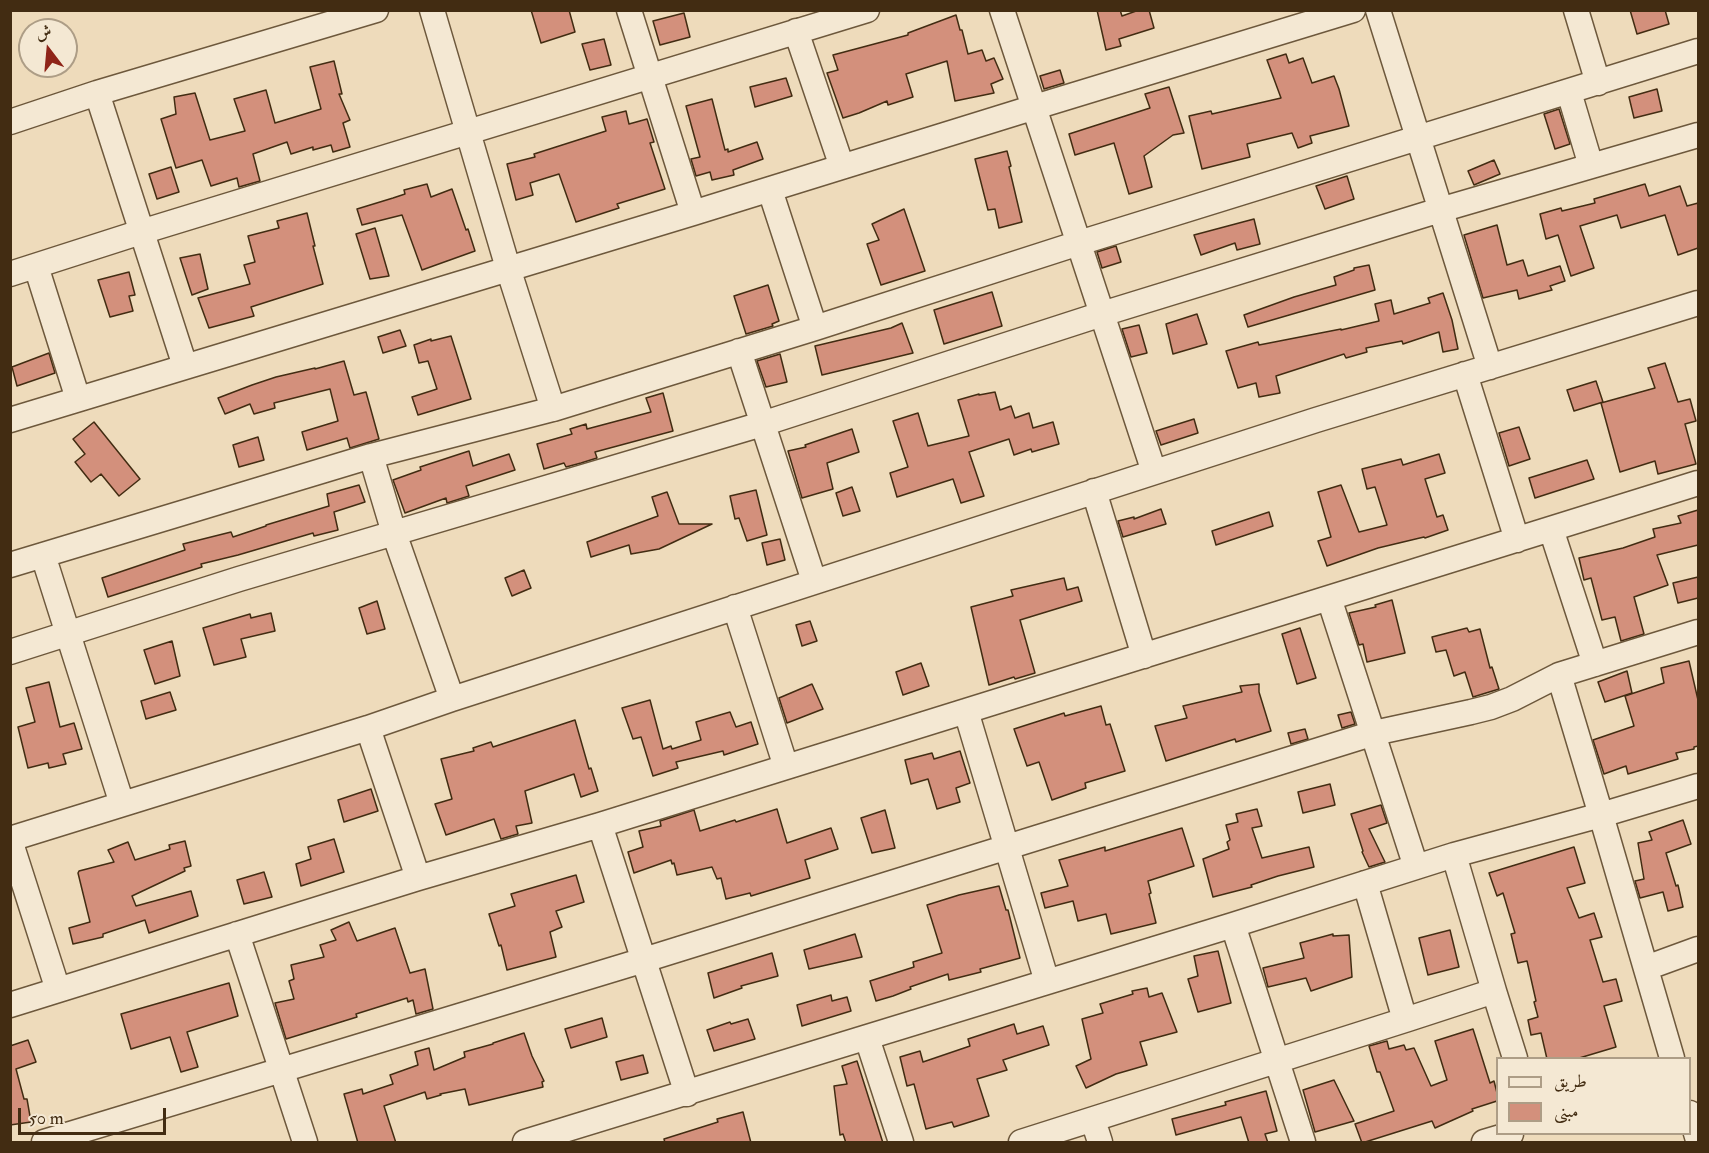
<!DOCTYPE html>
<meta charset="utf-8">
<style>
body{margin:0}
#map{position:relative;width:1709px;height:1153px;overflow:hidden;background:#eedbbb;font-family:"IM FELL Double Pica",Amiri,serif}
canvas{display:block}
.frame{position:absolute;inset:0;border:12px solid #422c12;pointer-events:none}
.legend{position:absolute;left:1496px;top:1057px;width:195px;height:78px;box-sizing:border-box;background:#f4e8d3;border:2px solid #ad9d86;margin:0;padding:8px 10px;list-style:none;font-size:18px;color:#422c12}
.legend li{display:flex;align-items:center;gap:12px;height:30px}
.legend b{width:30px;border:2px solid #ad9d86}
.north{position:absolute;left:18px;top:18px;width:60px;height:60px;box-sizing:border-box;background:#f4e8d3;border:2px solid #ad9d86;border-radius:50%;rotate:344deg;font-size:16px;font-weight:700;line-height:24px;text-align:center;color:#422c12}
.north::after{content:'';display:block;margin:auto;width:21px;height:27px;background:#8f2418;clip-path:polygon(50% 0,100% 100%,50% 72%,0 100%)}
.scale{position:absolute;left:18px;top:1108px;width:148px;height:27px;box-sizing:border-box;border:3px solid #422c12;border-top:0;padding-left:8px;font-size:18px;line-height:21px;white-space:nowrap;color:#422c12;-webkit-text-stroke:4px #f4e8d3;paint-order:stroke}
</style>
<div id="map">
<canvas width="1709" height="1153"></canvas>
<div class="frame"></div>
<ul class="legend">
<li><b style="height:8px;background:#f4e8d3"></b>طريق</li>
<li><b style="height:16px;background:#d3907c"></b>مبنى</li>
</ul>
<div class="north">ش</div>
<div class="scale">50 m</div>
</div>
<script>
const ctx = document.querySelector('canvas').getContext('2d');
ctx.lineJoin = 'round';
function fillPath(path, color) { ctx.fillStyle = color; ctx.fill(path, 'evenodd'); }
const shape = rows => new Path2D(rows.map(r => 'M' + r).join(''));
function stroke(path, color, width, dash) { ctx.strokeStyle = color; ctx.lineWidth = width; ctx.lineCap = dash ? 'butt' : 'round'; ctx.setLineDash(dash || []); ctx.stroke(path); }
const building = shape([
 [531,10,569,10,575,32,541,43,531,10],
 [1097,10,1120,10,1122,16,1139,10,1149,10,1154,28,1119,39,1121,46,1106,50,1097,10],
 [1630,10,1665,10,1669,24,1637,34,1630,10],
 [684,13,690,37,660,45,653,21,684,13],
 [956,15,960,30,962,30,968,54,982,50,986,61,994,58,1003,79,991,84,994,93,955,101,947,61,906,74,913,97,888,105,887,101,859,113,843,118,827,73,838,70,833,55,908,35,908,33,956,15],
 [604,39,611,65,590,70,582,44,604,39],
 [1286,54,1289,63,1303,58,1312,83,1334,76,1339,89,1349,126,1310,136,1312,143,1298,148,1292,133,1247,144,1250,157,1202,169,1189,116,1211,111,1212,114,1281,98,1267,60,1286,54],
 [334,61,342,94,339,94,350,120,343,123,350,147,333,152,331,145,313,150,313,147,291,154,287,142,253,154,260,181,239,187,237,178,211,186,202,160,176,168,161,119,176,114,174,97,195,93,210,140,245,131,234,99,266,90,275,123,321,109,310,67,334,61],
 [1060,70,1064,83,1044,89,1040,76,1060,70],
 [786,78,792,96,755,107,750,87,786,78],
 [1169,87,1184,133,1173,135,1144,156,1152,187,1129,194,1114,143,1075,155,1069,134,1150,108,1145,94,1169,87],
 [1657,89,1662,111,1634,118,1629,97,1657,89],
 [712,99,725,150,728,149,728,152,757,142,763,159,733,170,734,175,712,180,710,172,696,176,691,159,700,157,686,106,712,99],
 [1559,109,1570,144,1555,149,1544,114,1559,109],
 [626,111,629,124,647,119,654,142,650,143,665,189,617,204,619,208,576,222,559,174,530,183,533,195,516,200,507,164,535,157,534,154,606,131,602,117,626,111],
 [1007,151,1011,166,1009,167,1022,222,999,228,995,209,988,210,975,159,1007,151],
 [1494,160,1500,174,1474,185,1468,171,1494,160],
 [171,167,179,192,157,199,149,174,171,167],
 [1347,176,1354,199,1325,209,1316,186,1347,176],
 [427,184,431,197,452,189,466,230,468,229,475,251,422,270,402,215,362,225,357,209,393,198,405,194,404,190,427,184],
 [1645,184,1649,196,1680,186,1687,206,1698,203,1698,248,1678,255,1665,215,1621,228,1617,215,1580,226,1594,268,1571,276,1558,235,1546,239,1540,214,1561,208,1562,211,1595,203,1594,199,1645,184],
 [904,209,925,271,881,285,867,244,879,240,872,224,904,209],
 [307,213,315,246,313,246,323,284,251,307,254,316,209,328,198,298,250,284,244,265,255,262,248,236,279,228,277,221,307,213],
 [1254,219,1260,244,1237,250,1235,243,1201,255,1194,235,1254,219],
 [1497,225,1507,265,1523,260,1528,276,1560,266,1565,281,1550,286,1552,290,1519,299,1517,290,1483,298,1464,235,1497,225],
 [375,228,389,276,370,279,356,234,375,228],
 [1116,246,1121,262,1102,268,1097,252,1116,246],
 [200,254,208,289,192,295,180,258,200,254],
 [1369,265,1375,290,1248,327,1244,315,1294,297,1336,285,1334,277,1354,270,1354,268,1369,265],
 [129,272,135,295,129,296,133,311,110,317,98,280,129,272],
 [768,285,779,321,772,324,773,326,746,334,734,296,768,285],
 [992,292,1002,326,944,344,934,310,992,292],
 [1443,293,1452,320,1458,349,1443,352,1439,332,1403,344,1402,341,1366,348,1367,352,1346,358,1344,354,1276,376,1280,393,1259,397,1256,383,1238,388,1226,351,1258,342,1259,345,1341,329,1341,330,1379,321,1375,304,1391,300,1394,314,1430,303,1428,298,1443,293],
 [1197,314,1207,344,1173,354,1166,324,1197,314],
 [902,323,913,353,822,375,815,346,891,328,902,323],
 [1139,325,1147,353,1131,357,1122,329,1139,325],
 [400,330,406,346,383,353,378,337,400,330],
 [451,336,471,399,418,415,412,397,437,389,428,361,419,363,414,345,431,339,431,341,451,336],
 [49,353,55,373,17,386,12,367,49,353],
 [780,354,787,382,766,387,757,361,780,354],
 [344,361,354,395,366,392,379,439,350,448,347,438,307,450,302,432,338,421,330,389,274,403,275,408,254,414,250,404,225,414,218,398,252,385,276,377,315,368,315,369,344,361],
 [1665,363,1678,402,1690,399,1696,421,1685,424,1696,464,1658,474,1655,461,1620,472,1601,403,1655,388,1648,368,1665,363],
 [1596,381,1603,402,1574,411,1567,390,1596,381],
 [995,392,1000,410,1011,406,1015,418,1029,413,1033,428,1053,422,1059,444,1032,452,1031,449,1014,455,1009,439,969,452,984,496,961,503,953,479,897,497,890,473,908,467,893,421,918,413,928,446,969,436,958,400,979,394,979,395,995,392],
 [663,393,673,431,595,452,597,458,581,463,566,467,564,463,544,469,537,444,572,434,570,429,586,424,587,429,651,412,646,398,663,393],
 [1194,419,1198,433,1161,445,1156,431,1194,419],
 [94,422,140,479,119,496,101,474,91,482,75,462,85,454,73,439,94,422],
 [1519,427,1530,459,1509,466,1499,433,1519,427],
 [852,429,859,452,827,463,833,489,802,498,788,451,806,447,805,445,852,429],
 [258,437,264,460,239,467,233,445,258,437],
 [469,451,473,466,509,454,515,470,466,486,469,496,447,503,446,498,405,513,393,480,421,470,420,467,469,451],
 [1439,454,1445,473,1425,479,1437,517,1443,515,1448,530,1425,538,1424,537,1378,548,1327,566,1318,541,1331,537,1318,492,1341,485,1359,532,1387,525,1375,487,1367,489,1362,469,1401,459,1403,465,1439,454],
 [1587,460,1594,479,1535,498,1529,478,1587,460],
 [359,485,365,502,334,512,338,530,314,536,313,533,238,555,201,564,202,567,108,597,102,578,185,550,183,544,231,532,233,537,266,526,266,525,329,506,327,494,359,485],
 [852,487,860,511,843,516,836,493,852,487],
 [756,490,767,535,747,541,739,518,735,519,730,496,756,490],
 [667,492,679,524,712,524,659,549,631,554,629,545,591,557,587,542,658,516,652,497,667,492],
 [1161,509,1166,524,1123,537,1118,521,1134,517,1134,519,1161,509],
 [1698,510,1698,545,1657,555,1668,585,1634,597,1644,634,1621,641,1615,617,1602,620,1591,578,1584,580,1579,558,1623,548,1655,537,1653,529,1681,523,1678,516,1698,510],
 [1269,512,1273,526,1216,545,1212,531,1269,512],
 [780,539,785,560,767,565,762,543,780,539],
 [524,570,531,588,512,596,505,578,524,570],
 [1698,577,1698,598,1678,603,1673,583,1698,577],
 [1064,578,1067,590,1078,587,1082,601,1020,620,1035,673,1015,679,1014,677,989,685,971,607,1013,596,1011,590,1064,578],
 [1392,600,1405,653,1367,662,1363,644,1359,645,1349,613,1376,607,1375,605,1392,600],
 [377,601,385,629,367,634,359,608,377,601],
 [271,613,275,631,241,639,246,657,214,665,203,628,250,614,251,618,271,613],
 [810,621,817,641,802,646,796,625,810,621],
 [1300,628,1316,678,1297,684,1282,634,1300,628],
 [1467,628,1469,632,1480,629,1490,668,1492,667,1499,689,1473,697,1465,672,1454,676,1446,650,1436,652,1432,637,1467,628],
 [172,641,180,676,155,684,144,650,172,641],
 [1689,661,1698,700,1698,746,1694,747,1694,749,1676,753,1678,759,1628,774,1626,766,1604,774,1593,740,1634,726,1625,696,1664,683,1661,668,1689,661],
 [921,663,929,686,903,695,896,672,921,663],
 [1627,671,1632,693,1605,702,1598,682,1627,671],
 [49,682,60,727,74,723,82,749,63,754,66,764,49,768,48,763,28,768,18,727,35,722,26,688,49,682],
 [812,684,823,709,787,723,779,698,812,684],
 [1259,684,1259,692,1271,731,1236,742,1235,739,1166,761,1155,726,1187,718,1183,706,1242,692,1240,686,1259,684],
 [170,692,176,710,146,719,141,701,170,692],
 [650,700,663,749,671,746,672,749,701,740,696,722,730,712,736,727,751,722,758,744,724,755,723,751,676,762,678,768,653,776,641,737,633,739,622,708,650,700],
 [1101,706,1106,725,1110,724,1125,771,1085,783,1086,788,1052,800,1039,762,1027,766,1014,729,1064,713,1065,716,1101,706],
 [1351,712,1355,724,1342,728,1338,715,1351,712],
 [575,720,589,769,591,768,598,791,581,797,574,774,525,791,532,823,516,826,518,834,501,839,494,819,446,835,435,804,452,799,441,759,474,751,473,748,491,742,493,747,575,720],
 [1305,729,1308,739,1291,744,1288,733,1305,729],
 [960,751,970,783,956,788,960,802,937,809,928,779,911,784,905,760,932,753,934,759,960,751],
 [1330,784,1335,805,1303,813,1298,792,1330,784],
 [371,789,378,811,344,822,338,800,371,789],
 [1381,805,1387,823,1369,829,1385,862,1369,867,1362,852,1363,851,1351,814,1381,805],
 [777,809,787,843,831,828,838,849,805,860,810,878,751,896,750,893,726,899,721,878,717,879,712,867,677,875,674,863,672,864,671,860,634,873,628,852,643,847,639,831,661,826,660,821,694,810,700,831,735,820,736,822,777,809],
 [1257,809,1262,826,1252,828,1262,858,1309,847,1314,867,1278,876,1251,885,1252,887,1213,897,1203,859,1229,849,1227,842,1230,840,1226,825,1238,822,1236,814,1257,809],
 [885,810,895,848,872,853,861,818,885,810],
 [1683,820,1691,844,1666,853,1676,886,1678,885,1683,907,1668,911,1663,892,1640,898,1635,881,1644,879,1638,843,1652,840,1649,832,1683,820],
 [1182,828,1194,866,1148,881,1151,893,1149,894,1156,923,1111,934,1106,914,1078,921,1073,901,1045,908,1041,893,1068,886,1059,860,1105,847,1105,851,1182,828],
 [334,839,344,872,301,886,296,864,311,859,308,847,334,839],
 [185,841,191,866,184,868,185,871,132,896,136,906,191,891,198,916,149,933,145,920,103,934,103,937,73,944,69,928,90,922,78,873,79,871,114,862,108,850,128,842,135,860,170,849,169,845,185,841],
 [1574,847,1585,883,1567,888,1579,918,1594,913,1602,937,1590,940,1603,982,1616,979,1622,1001,1604,1006,1616,1047,1576,1059,1547,1059,1541,1033,1531,1035,1528,1020,1538,1017,1534,1002,1536,1001,1527,961,1518,963,1511,934,1515,933,1503,893,1497,896,1489,873,1574,847],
 [264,872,272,897,244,904,237,880,264,872],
 [576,875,584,902,556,911,562,927,550,932,556,957,507,970,501,945,499,946,489,914,515,906,511,894,576,875],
 [999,886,1006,910,1008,910,1020,958,980,969,981,972,949,980,948,974,910,987,911,989,893,996,876,1001,870,981,914,967,913,962,942,953,927,905,959,895,999,886],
 [349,922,357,941,395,928,410,973,425,969,433,1009,416,1014,413,1000,408,1002,407,998,356,1014,357,1017,286,1039,275,1003,294,999,289,981,294,979,291,965,324,957,320,945,336,940,331,930,349,922],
 [1450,930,1459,967,1428,975,1419,938,1450,930],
 [855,934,862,957,809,969,804,950,855,934],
 [1333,934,1333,936,1349,935,1352,977,1311,991,1306,978,1268,987,1263,968,1304,958,1300,943,1333,934],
 [1218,951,1231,1003,1198,1012,1188,979,1198,976,1194,956,1218,951],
 [772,953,778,976,741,986,742,988,714,998,708,973,772,953],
 [229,983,238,1016,187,1032,198,1067,181,1072,170,1037,131,1049,121,1014,229,983],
 [1147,988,1149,997,1162,993,1177,1032,1140,1042,1147,1065,1116,1074,1086,1088,1076,1066,1091,1059,1082,1019,1103,1013,1100,1004,1133,994,1132,991,1147,988],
 [831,995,832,1001,847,997,851,1011,802,1026,797,1005,831,995],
 [602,1018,607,1037,571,1048,565,1029,602,1018],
 [748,1019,755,1039,714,1051,707,1030,730,1022,731,1024,748,1019],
 [1014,1024,1017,1034,1043,1026,1049,1045,1003,1060,1007,1070,977,1079,989,1116,954,1127,952,1122,926,1129,914,1084,907,1086,900,1057,920,1051,923,1062,970,1046,968,1039,1014,1024],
 [1473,1029,1490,1083,1494,1081,1497,1093,1497,1101,1472,1109,1473,1111,1435,1128,1432,1121,1362,1143,1355,1124,1394,1111,1380,1072,1377,1072,1369,1046,1387,1041,1389,1049,1404,1045,1406,1050,1414,1048,1431,1086,1447,1080,1435,1041,1473,1029],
 [524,1033,532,1056,544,1081,542,1082,543,1087,469,1105,465,1089,440,1094,441,1095,427,1099,425,1092,384,1106,396,1143,358,1143,344,1094,362,1089,363,1094,393,1084,390,1075,418,1065,415,1052,429,1048,434,1070,465,1057,464,1052,493,1044,493,1043,524,1033],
 [28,1040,36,1062,16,1069,24,1099,27,1099,31,1122,10,1125,10,1046,28,1040],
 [643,1055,648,1073,621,1080,616,1062,643,1055],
 [857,1061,883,1143,846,1143,843,1134,840,1135,834,1086,847,1084,842,1066,857,1061],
 [1334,1080,1354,1121,1315,1132,1303,1090,1334,1080],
 [1266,1091,1277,1131,1265,1134,1268,1143,1249,1143,1241,1117,1176,1135,1172,1119,1226,1105,1225,1102,1266,1091],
 [743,1112,751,1143,665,1143,664,1139,718,1122,717,1119,743,1112]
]);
fillPath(building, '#d3907c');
stroke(building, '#422c12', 1.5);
const minor = shape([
 [432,10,508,268,553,409],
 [629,10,693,213],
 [1002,10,1154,472],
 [1378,10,1490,367],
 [1576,10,1598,83],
 [796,31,842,167],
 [1569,92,1591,166],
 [97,93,185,366],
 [10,122,97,93,376,10],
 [770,190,815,328],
 [36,266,78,399],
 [10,274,141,232,867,10],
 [739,351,814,581],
 [1465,374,1517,540],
 [10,420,693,213,1035,107,1353,10],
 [371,456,394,533,452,699],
 [1094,491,1144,656],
 [1551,529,1595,664],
 [43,555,122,804],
 [10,565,371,456,553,409,815,328,1079,243,1698,51],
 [1329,598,1416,867],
 [735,607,786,767],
 [10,652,239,579,762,424,1102,314,1440,210,1698,135],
 [1559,675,1698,632],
 [966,711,1047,982],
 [368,728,418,878],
 [600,825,687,1094],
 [10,839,368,728,452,699,1316,420,1698,303],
 [10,840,58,990],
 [1233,925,1303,1142],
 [237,934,305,1142],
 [1646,968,1698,949],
 [1494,991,1515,1058],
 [10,1005,418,878,600,825,1698,483],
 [867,1038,901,1142],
 [1672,1058,1601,815,1698,786],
 [1690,1113,1698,1140],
 [1093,1120,1100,1142],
 [44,1142,644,960,1374,733,1471,712,1491,707,1512,699,1559,675,1601,815,1454,855,1494,991,1405,1020,1365,883],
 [525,1142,1233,925,1454,855],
 [1021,1142,1405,1020],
 [1484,1142,1511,1134]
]);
stroke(minor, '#6d583c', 27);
stroke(minor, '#f4e8d3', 24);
</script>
